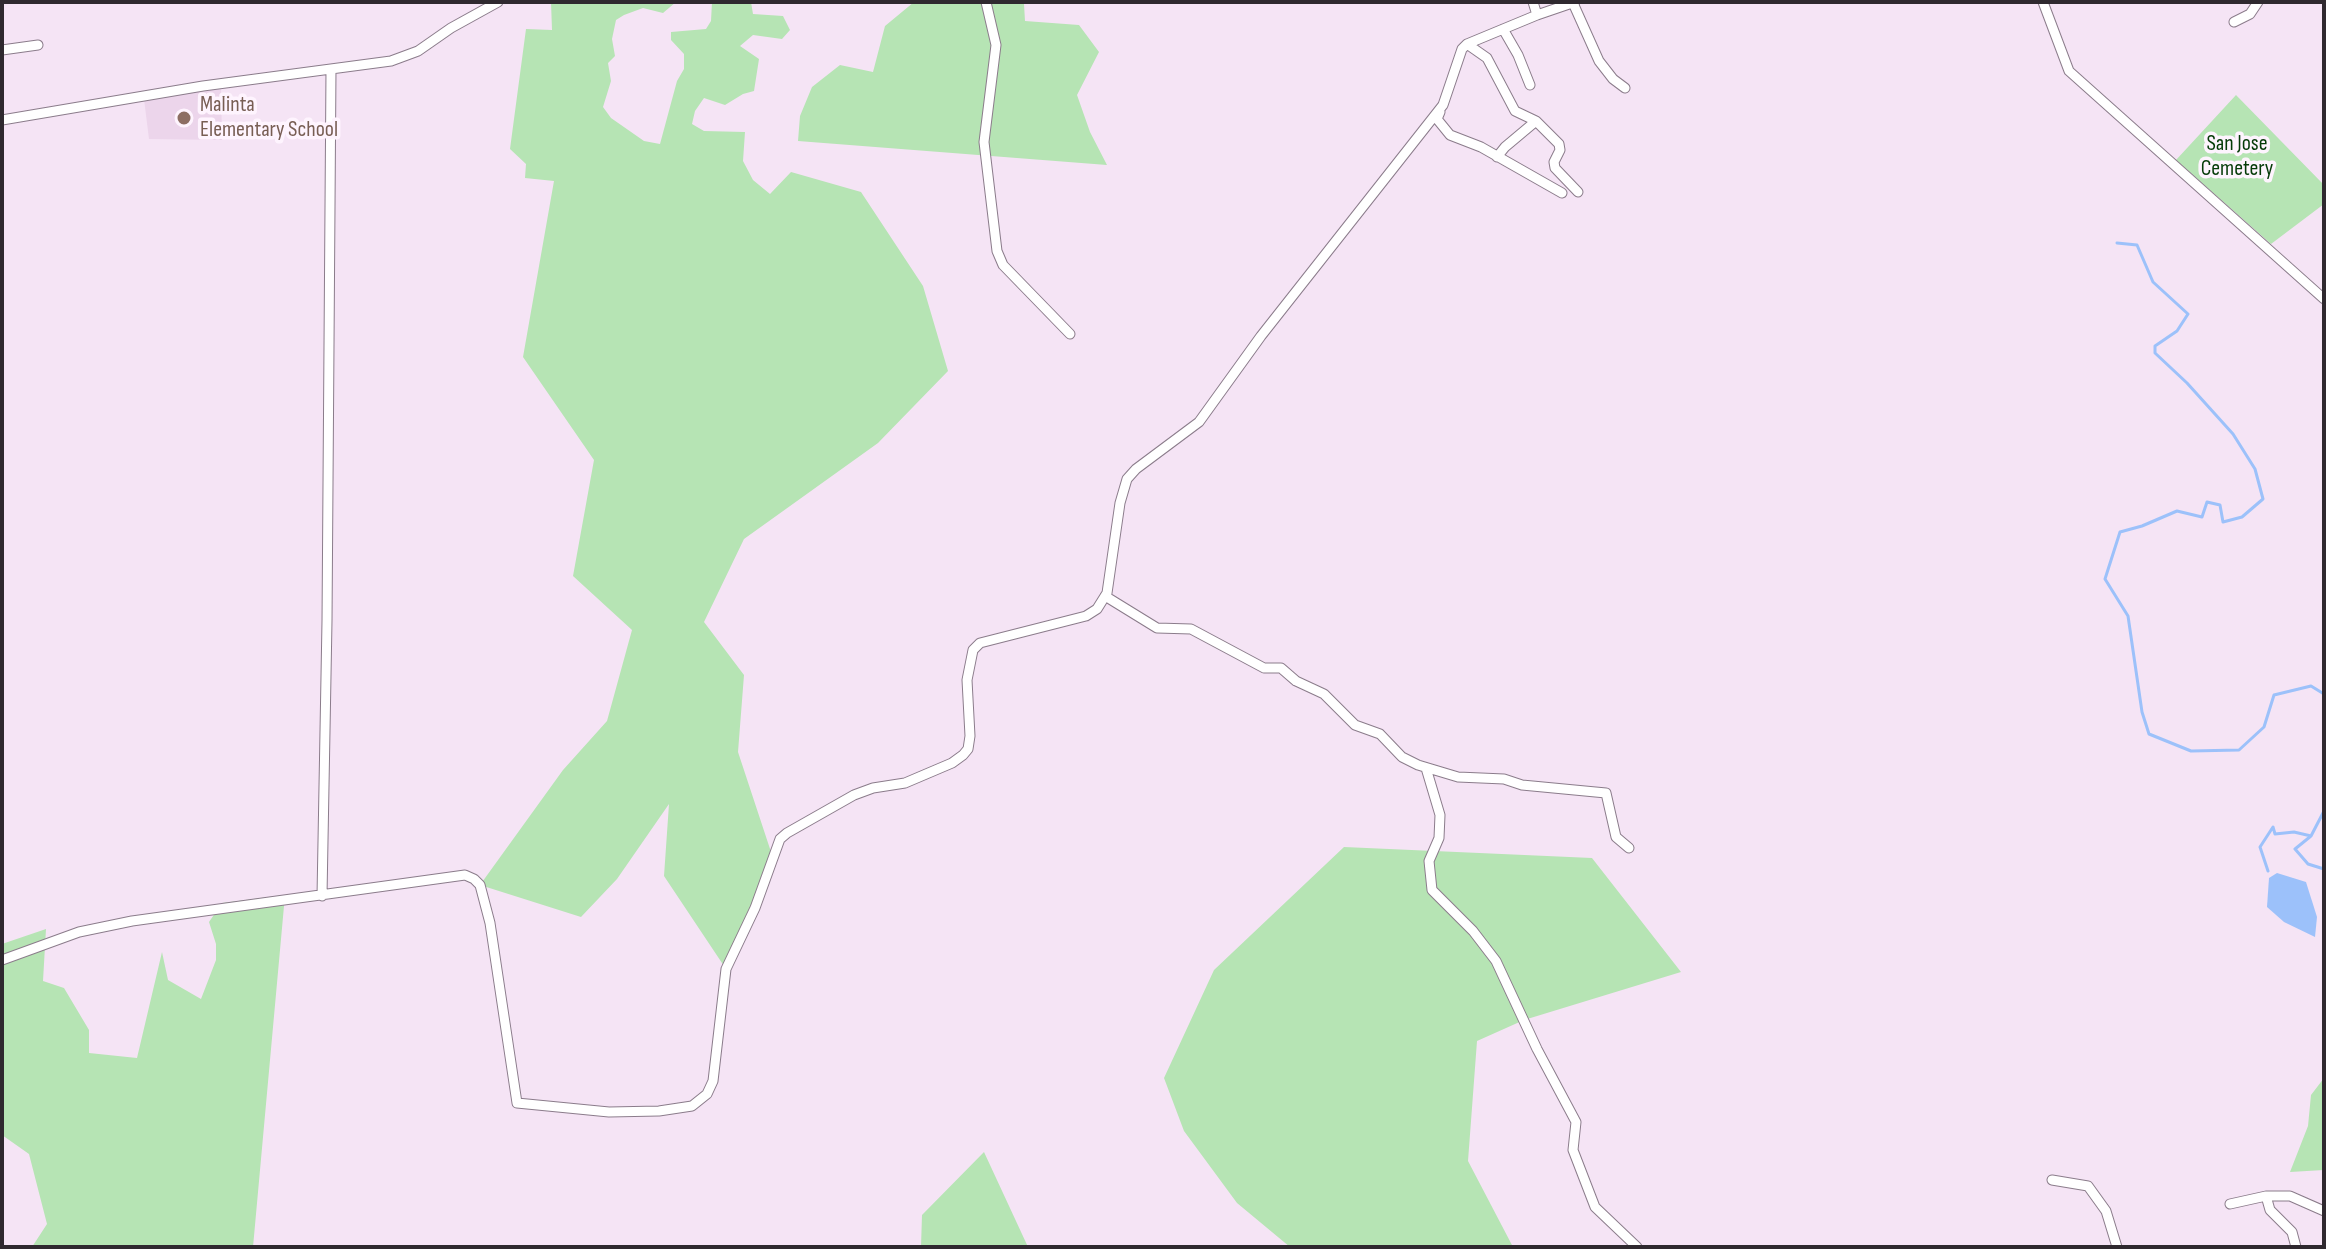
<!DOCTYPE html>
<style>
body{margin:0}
#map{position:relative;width:2326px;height:1249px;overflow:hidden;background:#f5e4f5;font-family:"Sofia Sans Condensed",sans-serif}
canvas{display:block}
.frame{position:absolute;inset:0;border:4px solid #2f292f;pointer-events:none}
</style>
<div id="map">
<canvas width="2326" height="1249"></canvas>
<div class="frame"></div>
</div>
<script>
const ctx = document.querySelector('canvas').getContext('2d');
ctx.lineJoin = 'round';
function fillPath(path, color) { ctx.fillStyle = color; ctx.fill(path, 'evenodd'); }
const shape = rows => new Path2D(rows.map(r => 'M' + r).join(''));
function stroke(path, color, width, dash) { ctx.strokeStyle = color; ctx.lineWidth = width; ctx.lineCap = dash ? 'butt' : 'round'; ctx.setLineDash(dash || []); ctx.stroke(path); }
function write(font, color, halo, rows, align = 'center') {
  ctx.font = font + ' "Sofia Sans Condensed",sans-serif'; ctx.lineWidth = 7; ctx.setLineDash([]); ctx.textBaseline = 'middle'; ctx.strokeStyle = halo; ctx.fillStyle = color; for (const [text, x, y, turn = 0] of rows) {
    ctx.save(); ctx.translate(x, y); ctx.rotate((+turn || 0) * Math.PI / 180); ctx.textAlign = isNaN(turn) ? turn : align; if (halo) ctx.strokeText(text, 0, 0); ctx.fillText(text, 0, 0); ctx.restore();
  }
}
fillPath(shape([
 [221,87,222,140,149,139,144,99]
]), '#ecd5eb');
fillPath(shape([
 [551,2,676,2,663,13,643,8,624,15,616,20,612,39,615,56,608,63,611,81,603,107,611,118,644,141,660,144,677,81,684,69,684,54,671,40,671,32,706,29,711,21,712,2,751,2,753,14,783,16,790,30,782,39,753,35,740,46,759,59,754,91,743,94,725,105,704,98,695,111,692,124,704,131,745,132,743,161,753,180,770,194,791,172,861,192,923,286,948,371,878,443,744,539,704,622,744,675,738,752,773,858,726,969,664,876,669,804,617,879,581,917,480,885,563,770,607,721,632,630,573,576,594,460,523,357,554,181,525,178,526,164,510,149,526,29,552,30],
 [914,2,1029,2,1024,4,1025,21,1079,25,1099,52,1077,95,1090,132,1107,165,798,141,800,116,812,87,840,65,873,72,885,26],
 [2236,95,2324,185,2324,204,2271,244,2176,160],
 [1344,847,1592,858,1681,972,1524,1020,1477,1041,1468,1161,1513,1247,1290,1247,1237,1203,1184,1131,1164,1078,1214,970],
 [285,895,253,1247,32,1247,47,1224,29,1154,2,1135,2,944,46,929,43,981,64,988,89,1030,89,1053,137,1058,162,952,168,980,201,999,216,960,216,944,209,922,222,903],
 [2324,1078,2324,1170,2290,1172,2308,1126,2311,1095],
 [984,1152,1028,1247,921,1247,922,1215]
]), '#b6e4b4');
fillPath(shape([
 [2277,873,2306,882,2317,917,2315,937,2284,922,2267,907,2269,878]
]), '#9cc1fa');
stroke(shape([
 [2117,243,2137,245,2153,282,2188,314,2177,331,2155,346,2155,353,2187,383,2233,434,2255,469,2263,499,2242,517,2223,522,2220,505,2207,502,2202,517,2177,511,2142,526,2120,532,2105,579,2128,616,2142,712,2149,734,2191,751,2239,750,2264,727,2274,695,2311,686,2324,694],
 [2324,811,2311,836,2295,849,2308,864,2324,869],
 [2268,871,2260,847,2273,827,2275,834,2294,832,2311,836]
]), '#9cc1fa', 3);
const minor = shape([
 [986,2,996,45,984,142,997,251,1003,265,1070,334],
 [1533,2,1537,15,1575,2],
 [2043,2,2069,71,2324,299],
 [1573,3,1599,61,1613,79,1625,88],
 [2234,22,2250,14,2258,2],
 [1503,29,1518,55,1530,85],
 [1467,44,1487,58,1515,111,1536,121,1559,144,1560,150,1554,162,1555,168,1578,192],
 [2,50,38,45],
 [1440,112,1437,119,1450,135,1481,147,1562,193],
 [2,120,203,86,391,61,418,51,451,28,498,2],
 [1497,157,1505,147,1536,121],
 [1105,596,1157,628,1191,629,1264,668,1281,668,1296,681,1324,694,1355,725,1380,734,1402,757,1418,765,1458,777,1504,779,1522,785,1606,793,1616,837,1629,848],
 [1426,768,1440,815,1439,838,1429,861,1432,890,1473,931,1496,961,1537,1049,1576,1122,1573,1150,1595,1207,1637,1247],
 [322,896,327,621,331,69],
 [2,960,79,932,132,921,465,875,474,879,480,885,490,923,517,1103,609,1112,659,1111,692,1106,707,1094,713,1081,726,969,755,908,780,839,787,833,854,795,873,788,905,783,952,763,963,755,968,749,970,736,967,680,973,650,980,643,1086,616,1097,609,1107,593,1120,503,1127,479,1136,469,1199,422,1261,336,1443,105,1462,49,1467,44,1537,15],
 [2052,1180,2088,1186,2106,1211,2117,1247],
 [2266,1196,2270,1210,2292,1232,2296,1247],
 [2230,1204,2266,1196,2290,1196,2324,1211]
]);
stroke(minor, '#8b7c8b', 11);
stroke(minor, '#fff', 9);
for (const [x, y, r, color] of [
 [184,118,8,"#8d6e63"]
]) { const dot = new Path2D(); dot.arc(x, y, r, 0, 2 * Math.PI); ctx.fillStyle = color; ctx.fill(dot); stroke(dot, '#fef4fe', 3); }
write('22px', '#785e54', '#fef4fe', [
 ["Malinta",200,105],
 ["Elementary School",200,130]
], 'left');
write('22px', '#053b08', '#fef4fe', [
 ["San Jose",2237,144],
 ["Cemetery",2237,169]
]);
</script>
